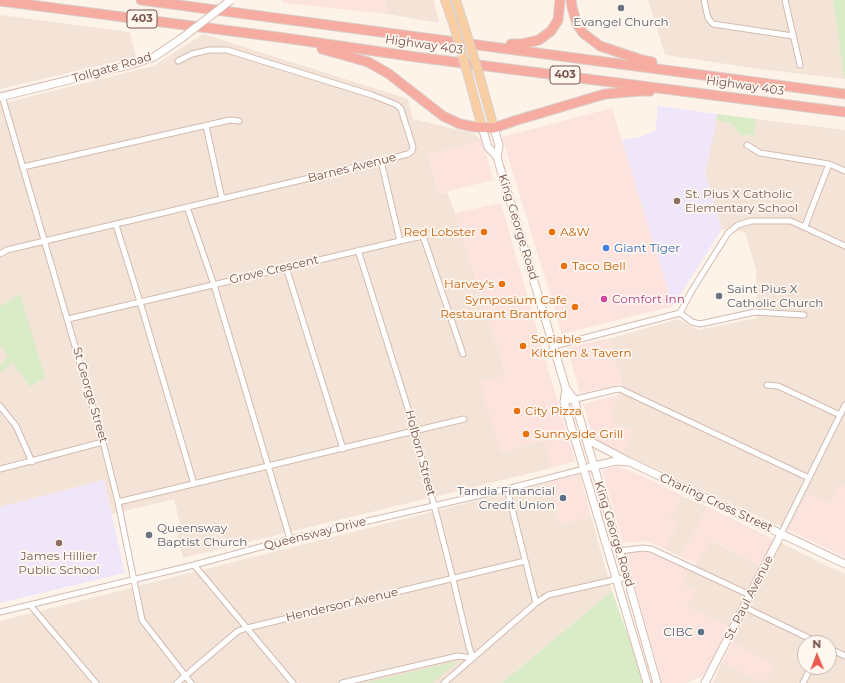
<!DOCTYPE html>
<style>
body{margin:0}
#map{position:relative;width:845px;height:683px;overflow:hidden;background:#fdf3e9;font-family:Montserrat,sans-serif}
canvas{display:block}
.north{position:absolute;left:797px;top:635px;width:40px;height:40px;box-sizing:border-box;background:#fff7f0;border:1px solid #c9b7ae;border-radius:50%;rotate:359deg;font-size:11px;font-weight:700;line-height:16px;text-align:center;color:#78564c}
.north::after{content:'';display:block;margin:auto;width:14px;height:18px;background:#e65d4f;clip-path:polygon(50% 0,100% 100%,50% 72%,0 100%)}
</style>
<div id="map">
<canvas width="845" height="683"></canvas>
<div class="north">N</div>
</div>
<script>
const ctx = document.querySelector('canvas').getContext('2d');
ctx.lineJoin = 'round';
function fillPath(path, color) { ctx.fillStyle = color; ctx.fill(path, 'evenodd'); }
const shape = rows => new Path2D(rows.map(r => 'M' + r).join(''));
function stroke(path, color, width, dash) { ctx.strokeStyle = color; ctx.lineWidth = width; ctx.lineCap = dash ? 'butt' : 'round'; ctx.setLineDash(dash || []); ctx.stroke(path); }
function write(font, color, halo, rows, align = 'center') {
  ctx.font = font + ' Montserrat,sans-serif'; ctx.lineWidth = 3.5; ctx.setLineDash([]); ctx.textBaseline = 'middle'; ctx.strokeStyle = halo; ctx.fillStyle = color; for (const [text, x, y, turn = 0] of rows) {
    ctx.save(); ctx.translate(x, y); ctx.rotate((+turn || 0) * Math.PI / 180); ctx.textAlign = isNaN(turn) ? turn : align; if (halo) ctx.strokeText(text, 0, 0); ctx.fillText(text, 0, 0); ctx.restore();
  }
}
fillPath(shape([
 [384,0,434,0,439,23,387,14],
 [648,0,833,0,844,79,760,69,665,55],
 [0,15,130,32,136,57,0,89],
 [203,34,408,99,413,119,472,133,483,141,428,155,438,194,447,192,455,213,506,374,500,452,545,440,552,468,183,558,176,531,181,529,174,499,112,514,104,480,0,507,0,104,153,66],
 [756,119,845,130,845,487,839,484,829,505,807,493,788,530,622,453,632,431,615,424,610,414,622,384,609,339,678,319,699,330,757,318,756,270,745,232,722,229,705,173,716,120,732,124,741,136,749,134,753,136],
 [550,482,560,524,591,516,612,591,502,683,0,683,0,621],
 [682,496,708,507,681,557,665,549,677,525,669,520],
 [710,539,759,565,773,539,845,574,845,683,713,683,722,662,763,682,773,664,732,643,739,630,730,628,687,606,686,586,683,581,689,570,697,564],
 [805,643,829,643,829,667,805,667]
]), '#f4e4d8');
fillPath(shape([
 [283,0,384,0,387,14,283,3],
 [612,108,673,306,562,334,502,137],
 [483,141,493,180,438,194,428,155],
 [501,203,546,362,575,461,552,468,544,440,500,452,480,382,506,374,455,213],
 [604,339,609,339,622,384,580,393,567,348],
 [618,395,610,414,615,424,632,431,622,453,594,439,583,404],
 [619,466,647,478,682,496,669,520,677,525,665,549,646,541,623,543,602,470],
 [580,474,591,516,560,524,550,482],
 [839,484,845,487,845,557,788,530,807,493,829,504],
 [708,507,773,539,759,565,711,539,697,564,681,557],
 [645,549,651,551,689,570,683,582,686,586,695,590,687,606,730,628,707,670,702,676,687,683,662,683,625,552],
 [732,643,773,664,763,682,722,662]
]), '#fde3dd');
fillPath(shape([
 [658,106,718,114,705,173,722,229,673,306,622,140,639,137,655,131],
 [104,480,125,573,0,603,0,507]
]), '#f0e6f9');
fillPath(shape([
 [833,0,845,0,845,79,844,79],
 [718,114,756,119,754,137,749,134,741,136,732,124,716,120],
 [20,294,45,377,30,387,12,363,0,373,0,365,8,357,0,346,0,306],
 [612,591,645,683,502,683],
 [458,661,433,683,364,683]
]), '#daebc7');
const street = shape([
 [704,0,708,18,713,24,793,36],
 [785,0,800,65],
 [2,96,103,442,118,502,142,620,191,683],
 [206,126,222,199],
 [747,145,760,153,829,164,845,171],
 [23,167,230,120,239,121],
 [187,207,214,285,290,539],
 [116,225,140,302,194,484],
 [805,226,829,164],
 [400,241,423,236,463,354],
 [0,254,7,250,381,161,408,154,412,151,413,147,401,109,397,105,372,95,227,50,209,50,192,54,178,61],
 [286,267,343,449],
 [680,313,692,322,700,324,755,312,804,315],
 [68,319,400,241,381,161],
 [554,346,680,313,691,292,728,233,738,225,751,221,791,221,845,246],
 [767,385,778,386,840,415],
 [564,402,613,390,620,389,809,478],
 [0,406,16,426,32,462],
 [0,469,103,442],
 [507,489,536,603],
 [118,502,464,419],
 [781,534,845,405],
 [619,551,643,548,651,549,750,595],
 [194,565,293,683],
 [30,605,96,683],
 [744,607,819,643],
 [0,612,194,565,290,539,507,489,584,469],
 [829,648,845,656],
 [177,683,238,631,247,628,525,561],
 [342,683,458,656,473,658,469,647,453,579,415,431,358,250],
 [444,683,536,603,548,595,627,577],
 [803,683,811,667]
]);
const secondary = shape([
 [0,97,133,64,154,57,182,38],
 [482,127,488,147,497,157],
 [494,128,499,145,497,157,566,389,564,402,647,683],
 [566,389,574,399,627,577,657,683],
 [586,439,626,460],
 [590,467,616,461,630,462,845,564],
 [705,683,781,534]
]);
const primary = shape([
 [445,0,453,23],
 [456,0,464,25],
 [469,79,482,127],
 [481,81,494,128]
]);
const highway = shape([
 [141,0,845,94],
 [571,0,572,7,577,24,583,33,600,46,642,60,652,62],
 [0,1,285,38,416,57,845,112],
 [511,44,521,44,539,40,551,31,558,20,560,0],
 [322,49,368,62,389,74,443,116,460,124,475,127,494,128,514,121,605,94,639,91,650,91]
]);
stroke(street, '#d2bbb1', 7);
stroke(secondary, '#d7bcb1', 9);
stroke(primary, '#d9d0cd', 10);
stroke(highway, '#d9d0cd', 11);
stroke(street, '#fff', 5);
stroke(secondary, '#fff', 7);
stroke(primary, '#facea3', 8);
stroke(highway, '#f6aca1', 9);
const secondaryBridge = shape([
 [182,38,231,0]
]);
const primaryBridge = shape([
 [453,23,469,79],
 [464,25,481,81]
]);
stroke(secondaryBridge, '#d7bcb1', 9, []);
stroke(primaryBridge, '#d9d0cd', 10, []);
stroke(secondaryBridge, '#fff', 7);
stroke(primaryBridge, '#facea3', 8);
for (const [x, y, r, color] of [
 [621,8,4,"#6b7280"],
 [677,201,4,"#8d6e63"],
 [484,232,4,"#e8710a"],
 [552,232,4,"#e8710a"],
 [606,248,4,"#3f7fe0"],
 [564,266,4,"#e8710a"],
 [502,284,4,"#e8710a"],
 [719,296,4,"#6b7280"],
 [604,299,4,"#d1479c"],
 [575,307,4,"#e8710a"],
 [523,346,4,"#e8710a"],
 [517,411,4,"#e8710a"],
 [526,434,4,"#e8710a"],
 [563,498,4,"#5c6f8a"],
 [149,535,4,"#6b7280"],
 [59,543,4,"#8d6e63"],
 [701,632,4,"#5c6f8a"]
]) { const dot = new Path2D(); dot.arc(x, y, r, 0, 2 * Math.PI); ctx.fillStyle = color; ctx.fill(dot); stroke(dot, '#fff7f0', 1.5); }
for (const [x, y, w] of [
 [142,19,30],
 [565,75,30]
]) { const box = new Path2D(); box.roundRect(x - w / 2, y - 9, w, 18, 3); ctx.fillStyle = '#fff7f0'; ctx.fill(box); stroke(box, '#78564c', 1); }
write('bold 11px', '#78564c', null, [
 ["403",142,19],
 ["403",565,75]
]);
write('12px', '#5b616d', '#fff7f0', [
 ["Evangel Church",621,22,"center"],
 ["Saint Pius X",727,289],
 ["Catholic Church",727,303],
 ["Queensway",157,528],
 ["Baptist Church",157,542]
], 'left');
write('12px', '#78564c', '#fff7f0', [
 ["Highway 403",424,45,8],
 ["Tollgate Road",112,68,-16],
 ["Highway 403",745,86,8],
 ["Barnes Avenue",352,168,-14],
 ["King George Road",518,227,73],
 ["Grove Crescent",274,270,-13],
 ["St George Street",90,395,74],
 ["Holborn Street",420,453,75],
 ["Charing Cross Street",716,503,25],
 ["Queensway Drive",315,534,-14],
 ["King George Road",614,534,73],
 ["St. Paul Avenue",749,598,-63],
 ["Henderson Avenue",342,605,-13]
]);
write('12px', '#785e54', '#fff7f0', [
 ["St. Pius X Catholic",685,194],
 ["Elementary School",685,208],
 ["James Hillier",59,556,"center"],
 ["Public School",59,570,"center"]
], 'left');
write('12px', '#c56008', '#fff7f0', [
 ["Red Lobster",476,232,"right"],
 ["A&W",560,232],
 ["Taco Bell",572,266],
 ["Harvey's",494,284,"right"],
 ["Symposium Cafe",567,300,"right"],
 ["Restaurant Brantford",567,314,"right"],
 ["Sociable",531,339],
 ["Kitchen & Tavern",531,353],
 ["City Pizza",525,411],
 ["Sunnyside Grill",534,434]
], 'left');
write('12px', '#366cbe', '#fff7f0', [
 ["Giant Tiger",614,248]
], 'left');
write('12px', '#b23c85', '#fff7f0', [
 ["Comfort Inn",612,299]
], 'left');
write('12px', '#4e5e75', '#fff7f0', [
 ["Tandia Financial",555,491],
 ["Credit Union",555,505],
 ["CIBC",693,632]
], 'right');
</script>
